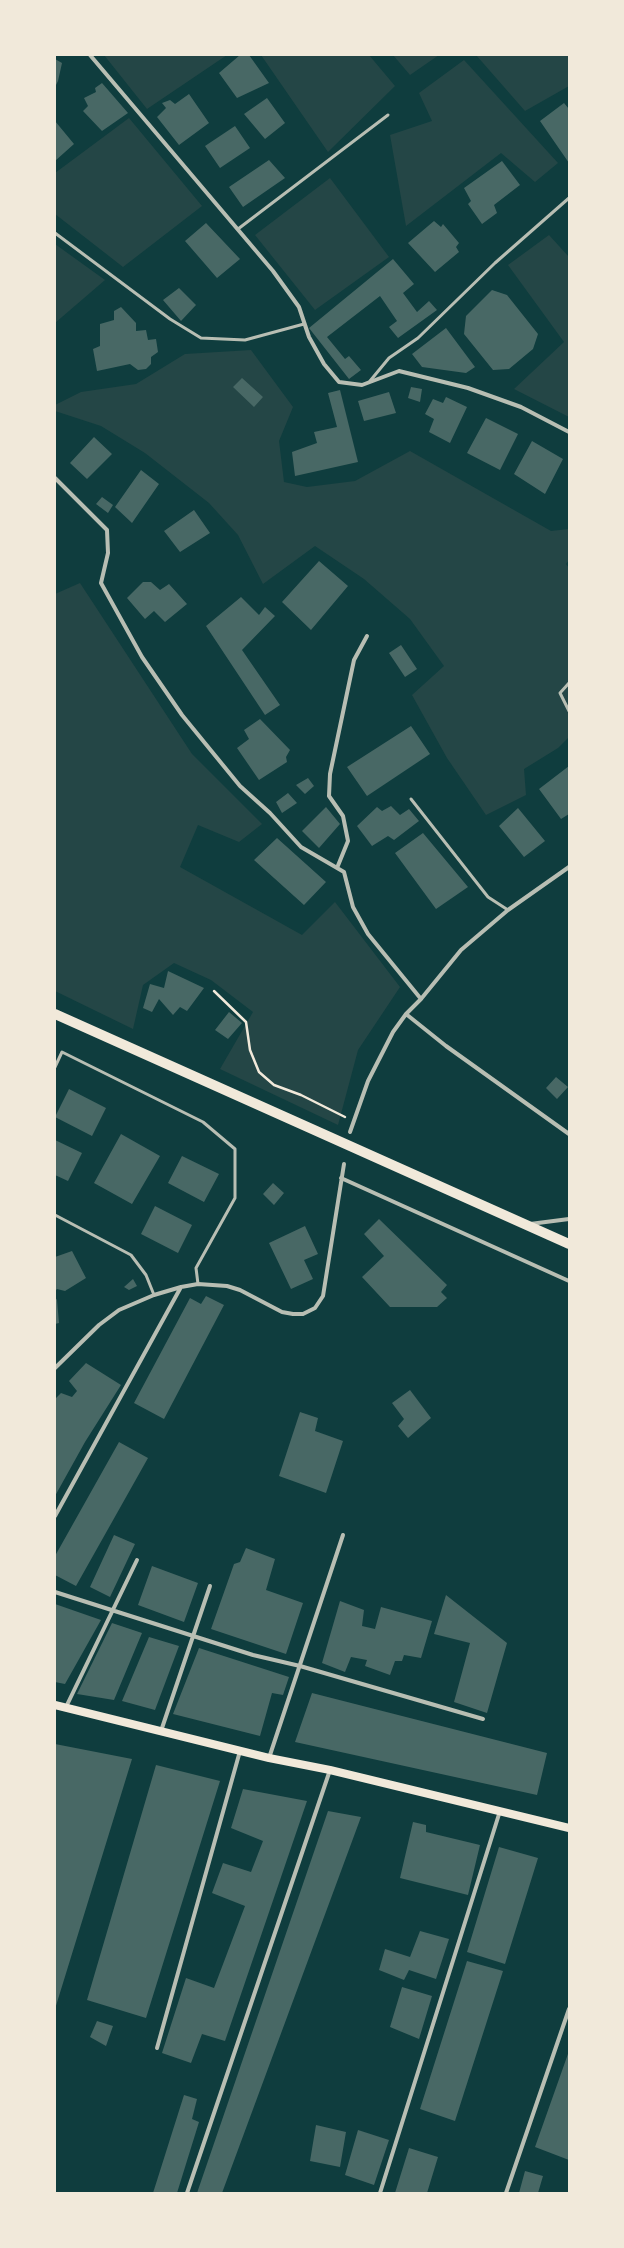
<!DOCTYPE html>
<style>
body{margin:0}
#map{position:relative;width:624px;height:2248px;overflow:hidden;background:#0f3d3e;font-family:"Nunito Sans",sans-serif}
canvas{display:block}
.frame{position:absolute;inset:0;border:56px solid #f1e9da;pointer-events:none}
</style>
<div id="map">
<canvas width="624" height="2248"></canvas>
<div class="frame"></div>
</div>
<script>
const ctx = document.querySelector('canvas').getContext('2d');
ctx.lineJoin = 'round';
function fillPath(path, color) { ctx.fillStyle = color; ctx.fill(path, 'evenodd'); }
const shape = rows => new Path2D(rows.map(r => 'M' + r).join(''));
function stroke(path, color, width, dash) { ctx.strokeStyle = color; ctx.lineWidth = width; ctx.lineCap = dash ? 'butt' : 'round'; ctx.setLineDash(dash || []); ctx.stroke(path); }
fillPath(shape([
 [104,55,227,55,147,109],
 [261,55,369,55,395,86,328,152],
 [393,55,439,55,410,75],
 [476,55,569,55,569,86,525,111],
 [464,60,558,163,535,182,501,153,406,226,390,135,432,121,419,93],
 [129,118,202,206,123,267,55,214,55,173],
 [330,178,389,257,315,310,255,235],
 [549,235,569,257,569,417,514,389,564,342,508,265],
 [55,244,105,280,55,323],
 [251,350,293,407,279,441,284,482,307,487,355,481,410,451,551,531,569,529,569,560,566,564,569,568,569,737,558,748,524,769,526,795,486,815,447,758,412,695,444,666,410,619,364,579,315,546,263,584,238,535,209,503,145,453,101,426,55,411,55,405,81,392,136,384,185,354],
 [80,583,192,754,262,824,239,842,198,825,180,867,302,935,335,902,400,987,358,1050,338,1125,220,1069,253,1012,211,980,174,963,143,985,133,1029,55,991,55,594]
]), '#244646');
fillPath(shape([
 [240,55,249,55,269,83,237,98,219,73],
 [55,59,62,63,58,81,55,87],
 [102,83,128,113,102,131,83,111,88,106,84,98,96,92,95,88],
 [189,94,209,123,179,145,157,117,166,108,162,103,170,100,175,104],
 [267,98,285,123,265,139,244,114],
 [564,103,569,109,569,163,540,121],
 [55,121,74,144,55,161],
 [235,126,250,148,220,168,205,146],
 [269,160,285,178,243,207,229,187],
 [502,161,520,185,494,205,497,213,482,224,468,204,471,201,464,188],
 [434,221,441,227,443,224,459,243,456,247,459,252,435,272,408,243],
 [206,223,240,259,217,278,185,241],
 [393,259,414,284,403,293,417,312,429,301,437,310,398,338,389,327,397,321,380,296,327,337,345,359,349,356,361,370,349,379,309,328],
 [179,288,196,305,181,321,163,300],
 [492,290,507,295,538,334,533,349,509,369,493,370,464,334,466,316],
 [121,307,136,323,136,331,146,330,148,340,156,339,158,352,151,357,151,364,146,369,138,370,130,364,97,371,93,349,100,346,100,324,114,320,114,311],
 [446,328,475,367,466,373,422,367,412,354],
 [242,378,263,397,254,407,233,387],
 [411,387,422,389,420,402,408,398],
 [340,390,358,462,295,476,292,452,317,443,314,432,337,427,328,393],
 [389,392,396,413,364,421,358,401],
 [446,397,467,407,450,443,429,432,434,419,425,414,433,399,443,403],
 [486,418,518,434,500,470,467,453],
 [94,437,112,454,87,479,70,463],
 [532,441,563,459,545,494,514,474],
 [141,470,159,484,132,523,115,507],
 [102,497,113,505,108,513,96,504],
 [194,510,210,533,180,552,164,531],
 [319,561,348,586,311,630,282,602],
 [143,582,151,582,160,590,169,584,187,604,165,622,154,611,145,619,127,598],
 [241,597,259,615,265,607,275,616,242,650,280,705,265,715,206,626],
 [401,645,417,669,405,677,389,653],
 [260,719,290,750,286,757,287,762,259,780,237,748,249,739,244,730],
 [411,726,430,754,367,796,347,767],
 [569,766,569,814,561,819,539,789],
 [308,778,314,786,305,794,296,785],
 [288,793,297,803,282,813,276,802],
 [391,806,400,815,409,809,419,821,394,840,388,836,372,846,357,826,377,807,382,811],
 [326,807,340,824,319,848,302,831],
 [518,808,545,841,524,857,499,826],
 [423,833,468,887,436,909,395,853],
 [277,838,326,882,304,905,254,860],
 [168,971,204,988,187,1011,180,1007,173,1015,159,999,152,1012,143,1008,150,984,164,988],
 [229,1012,242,1023,228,1039,215,1030],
 [556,1077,568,1087,557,1099,546,1088],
 [69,1089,106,1108,92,1136,55,1117],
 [121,1134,160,1156,132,1204,94,1183],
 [55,1140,82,1153,68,1181,55,1175],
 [182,1156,219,1174,204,1202,168,1183],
 [273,1183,284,1193,274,1205,263,1194],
 [155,1206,192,1225,178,1253,141,1234],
 [379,1219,447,1285,441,1292,447,1298,437,1307,390,1307,362,1277,384,1256,364,1234],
 [305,1226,318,1254,304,1260,313,1279,291,1289,269,1243],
 [72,1251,86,1278,65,1291,57,1289,55,1291,55,1257],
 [133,1279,137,1286,129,1290,124,1287],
 [206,1296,224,1305,164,1419,134,1403,190,1298,201,1304],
 [55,1297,57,1300,59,1323,55,1324],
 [86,1363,121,1385,85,1442,55,1496,55,1399,61,1393,72,1397,77,1391,69,1381],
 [410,1390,431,1418,408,1438,398,1426,404,1419,392,1403],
 [300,1412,318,1418,315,1431,343,1441,326,1493,279,1476],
 [119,1442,148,1458,76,1586,55,1575,55,1556],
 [114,1535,135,1544,110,1597,90,1587],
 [246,1548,275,1559,266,1590,303,1603,286,1654,211,1629,234,1564,240,1562],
 [152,1566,198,1583,184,1622,138,1605],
 [446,1595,507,1643,487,1713,454,1702,470,1643,434,1634],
 [340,1601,364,1610,362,1626,375,1629,381,1607,432,1621,421,1658,404,1655,402,1661,395,1661,390,1675,365,1666,367,1660,351,1657,345,1672,322,1663],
 [55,1604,101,1620,65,1684,55,1682],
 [112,1623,142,1633,114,1700,77,1694],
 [149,1637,179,1646,155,1710,122,1701],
 [199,1648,289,1677,283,1695,272,1693,260,1736,173,1714],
 [312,1693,547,1753,537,1795,295,1742],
 [55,1744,132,1759,55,2009],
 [156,1765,220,1781,146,2018,87,2000],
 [243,1789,307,1801,225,2041,202,2034,191,2063,162,2053,186,1978,214,1988,245,1906,212,1893,223,1863,251,1872,263,1841,231,1828],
 [328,1811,361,1817,222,2193,197,2193],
 [413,1822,426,1825,426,1832,480,1845,468,1895,400,1878],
 [499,1847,538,1858,505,1964,467,1952],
 [420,1931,449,1939,436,1979,409,1970,404,1980,379,1970,385,1949,410,1957],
 [467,1961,503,1971,455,2121,420,2109],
 [402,1987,432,1996,419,2039,390,2027],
 [97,2021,113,2026,106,2046,90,2037],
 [569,2051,569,2160,535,2147],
 [184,2095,197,2099,192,2119,199,2122,177,2193,153,2193],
 [316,2125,346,2132,340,2167,310,2161],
 [358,2130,389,2140,374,2185,345,2175],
 [409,2148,438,2157,427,2193,395,2193],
 [525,2171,543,2176,538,2193,519,2193]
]), '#486865');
stroke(shape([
 [214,991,246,1022,250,1050,259,1072,274,1085,301,1095,345,1117]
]), '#f1e9da', 2.5);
stroke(shape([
 [238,229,388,115],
 [55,233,170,319,201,338,245,340,304,324],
 [370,381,389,358,418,338,495,263,569,198],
 [569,683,560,693,569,711],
 [411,799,488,897,508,910],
 [55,1067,62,1052,203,1122,235,1149,235,1198,196,1268,198,1284],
 [55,1215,131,1255,146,1275,154,1295]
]), '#b8beb3', 3);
stroke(shape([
 [90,55,273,271,299,307,309,337,324,364,339,382,362,385,399,371,468,388,521,407,569,432],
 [55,478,107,530,108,553,101,583,142,657,182,715,240,786,270,813,301,847,344,872,353,907,368,934,421,999],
 [337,868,348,841,343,816,329,796,330,774,354,660,367,636],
 [406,1014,446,1046,569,1134],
 [350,1132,368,1081,393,1032,406,1014,421,999,461,950,508,910,569,867],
 [341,1178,569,1281],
 [530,1224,569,1219],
 [55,1368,99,1325,119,1310,154,1295,181,1287,198,1284,227,1286,240,1290,282,1312,293,1314,303,1314,315,1308,323,1296,344,1164],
 [55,1516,181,1287],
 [55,1592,253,1655,300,1666,483,1719],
 [66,1707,137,1560],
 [161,1731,210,1586],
 [269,1758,343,1535],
 [157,2048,240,1751],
 [187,2193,330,1770],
 [380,2193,500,1811],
 [506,2193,569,2009]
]), '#b8beb3', 4);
stroke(shape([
 [55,1705,269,1758,330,1770,569,1828]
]), '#f1e9da', 8);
stroke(shape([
 [55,1014,569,1244]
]), '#f1e9da', 10);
</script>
